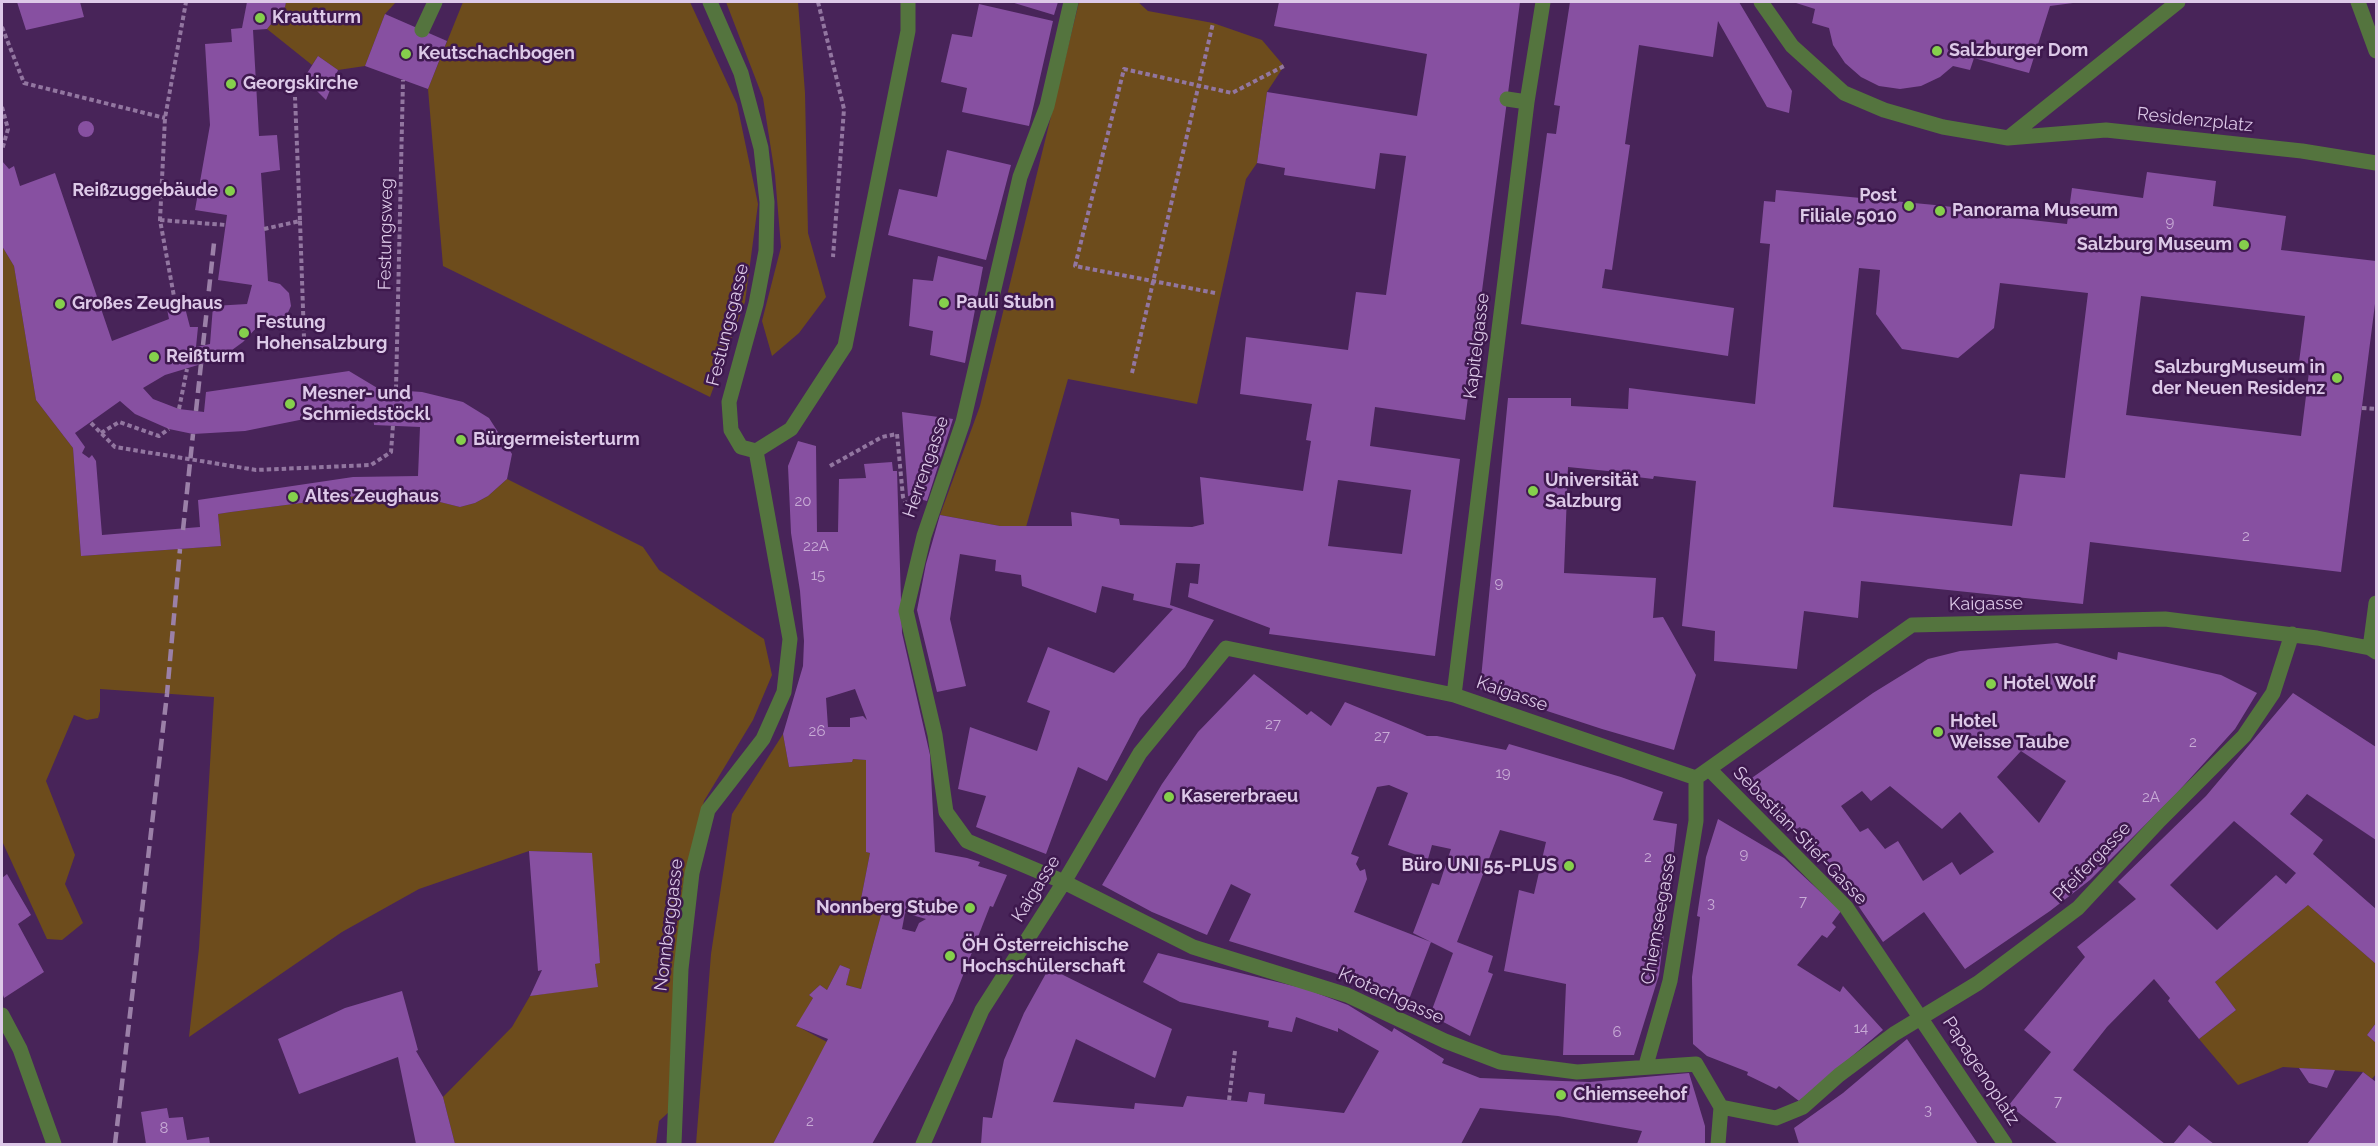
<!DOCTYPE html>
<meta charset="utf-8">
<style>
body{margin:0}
#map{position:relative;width:2378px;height:1146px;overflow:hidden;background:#482459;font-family:Raleway,sans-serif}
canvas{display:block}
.frame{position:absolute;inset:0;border:3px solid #ddc9e8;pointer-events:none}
</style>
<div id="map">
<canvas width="2378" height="1146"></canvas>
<div class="frame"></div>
</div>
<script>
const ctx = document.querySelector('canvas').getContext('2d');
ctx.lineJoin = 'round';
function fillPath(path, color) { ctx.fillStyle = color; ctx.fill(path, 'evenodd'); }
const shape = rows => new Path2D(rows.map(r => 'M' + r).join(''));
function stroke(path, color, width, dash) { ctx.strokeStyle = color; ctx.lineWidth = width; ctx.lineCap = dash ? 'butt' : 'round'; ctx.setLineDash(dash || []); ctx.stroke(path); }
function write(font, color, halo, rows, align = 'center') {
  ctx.font = font + ' Raleway,sans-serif'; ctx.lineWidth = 5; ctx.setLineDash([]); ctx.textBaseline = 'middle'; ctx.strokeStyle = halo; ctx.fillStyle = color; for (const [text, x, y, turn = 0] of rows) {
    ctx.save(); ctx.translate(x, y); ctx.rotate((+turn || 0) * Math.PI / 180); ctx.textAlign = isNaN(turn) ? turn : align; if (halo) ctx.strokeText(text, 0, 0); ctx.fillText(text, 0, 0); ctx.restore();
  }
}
fillPath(shape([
 [286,2,396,2,385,14,365,66,338,70,318,56,312,65,267,29,285,7],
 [463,2,690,2,737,104,758,204,745,302,710,397,443,266,428,89],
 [726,2,798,2,805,93,808,233,826,297,799,333,772,356,762,321,781,247,775,175,763,98],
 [1079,2,1138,2,1148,11,1213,23,1262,40,1284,66,1267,92,1257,163,1246,179,1197,404,1068,379,1026,527,1000,526,940,515,980,406],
 [2,246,14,266,36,400,73,448,81,556,221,546,218,514,231,512,372,494,429,493,436,501,460,507,475,503,488,496,507,479,643,547,659,570,764,639,772,675,753,720,704,801,685,881,669,1112,659,1121,656,1144,455,1144,443,1097,512,1027,530,996,598,986,595,964,600,962,591,853,529,851,419,889,342,932,189,1037,199,948,214,697,100,689,100,711,98,718,87,720,74,715,46,781,75,855,65,884,83,923,62,940,47,939,2,841],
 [783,734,789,767,852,762,853,759,866,760,866,852,870,853,860,904,883,908,861,989,846,985,850,969,840,965,827,990,820,985,809,995,813,998,797,1026,827,1042,773,1144,696,1144,711,954,732,814],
 [2308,905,2376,964,2376,1023,2367,1035,2376,1043,2376,1074,2372,1079,2363,1072,2283,1067,2238,1085,2199,1039,2236,1010,2215,982]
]), '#6d4c1c');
fillPath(shape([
 [17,2,80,2,84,17,26,30],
 [247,2,286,2,285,7,267,29,253,30,259,136,277,135,280,170,261,173,268,281,280,284,289,293,291,306,285,319,272,326,260,324,243,342,221,358,165,375,143,388,153,399,179,409,204,412,206,392,349,371,379,389,422,392,463,402,489,418,512,454,507,479,488,496,475,503,460,507,436,501,429,493,372,494,231,512,218,514,221,546,81,556,73,448,36,400,14,266,2,246,2,161,9,169,14,166,20,186,55,173,112,341,169,319,166,304,183,300,190,327,198,327,196,347,210,344,213,306,247,304,252,285,218,280,227,215,195,210,210,125,205,44,232,42,231,29,242,28],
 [120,401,135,414,169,429,193,434,245,431,359,408,373,410,374,425,420,427,418,476,353,477,198,500,200,527,102,535,96,461,92,455,89,458,82,453,85,447,75,433],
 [1011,2,1058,2,1054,15],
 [1279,2,1520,2,1465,420,1375,407,1370,446,1460,459,1435,656,1269,634,1270,628,1188,597,1190,583,1198,584,1200,564,1176,563,1170,605,1214,620,1185,667,1140,718,1107,781,1078,767,1046,854,976,827,986,796,958,789,970,727,1037,751,1050,711,1027,702,1048,647,1114,673,1173,609,1133,600,1134,594,1102,586,1096,613,1022,586,1021,575,995,571,996,560,960,554,950,619,966,686,937,692,917,610,926,564,940,515,1000,526,1072,526,1071,512,1119,519,1120,525,1192,527,1204,524,1200,477,1303,491,1311,441,1306,440,1312,404,1240,394,1246,337,1348,350,1356,292,1386,295,1406,156,1380,153,1375,189,1284,175,1285,168,1257,163,1267,92,1417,116,1427,54,1274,26],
 [1338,480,1411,490,1402,554,1328,546],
 [1570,2,1739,2,1792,91,1789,113,1767,107,1718,21,1713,57,1639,45,1625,144,1630,145,1612,270,1605,269,1602,288,1734,308,1728,356,1521,324,1547,133,1556,134,1560,106,1554,105],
 [1793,2,2073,2,2073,3,2050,6,2029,73,1974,58,1970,70,1953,66,1940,77,1921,86,1900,89,1879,86,1861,77,1845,63,1833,45,1829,28,1812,23,1815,9],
 [979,4,1053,21,1029,126,962,112,967,88,941,82,952,34,972,37],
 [385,14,447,41,428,89,365,66],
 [318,56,338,70,326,100,304,78],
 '78 129a8 8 0 1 1 16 0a8 8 0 1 1-16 0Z',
 [947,150,1011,165,986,260,888,235,899,189,937,197],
 [2147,172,2216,181,2213,206,2286,216,2281,250,2376,261,2376,296,2341,572,2090,542,2083,604,1861,581,1858,618,1804,611,1797,669,1714,661,1715,631,1682,626,1696,481,1654,476,1653,479,1637,477,1637,474,1568,467,1564,573,1656,578,1653,618,1663,617,1696,675,1674,750,1602,729,1480,689,1508,398,1571,398,1571,406,1628,409,1629,388,1755,404,1770,244,1760,243,1764,201,1775,202,1776,190,1935,205,1961,208,1960,212,2067,224,2072,188,2143,198],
 [1859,268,1880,270,1876,314,1902,349,1958,358,1994,328,2000,283,2088,293,2065,478,2020,474,2012,526,1833,507],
 [2141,296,2305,316,2299,362,2310,364,2301,436,2126,415],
 [938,256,983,267,965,363,930,355,933,331,909,326,913,279,933,281],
 [902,412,953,419,927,501,908,496],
 [798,441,816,446,817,532,838,532,839,479,866,478,864,464,892,462,893,471,897,471,902,633,930,755,935,852,967,858,980,862,978,866,1007,875,993,907,990,906,953,1001,872,1144,773,1144,828,1039,796,1026,813,998,809,995,820,985,827,990,840,965,850,969,846,985,861,989,883,908,860,904,870,853,866,852,866,760,853,759,852,762,789,767,783,734,803,666,804,641,800,591,791,533,788,466],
 [855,689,867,720,863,716,850,718,850,727,828,727,826,698],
 [905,913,926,919,919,923,915,932,902,929],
 [2057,643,2117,660,2118,652,2221,675,2257,693,2235,729,2176,794,2090,880,2050,911,1965,969,1924,912,1883,942,1829,863,1826,865,1800,827,1789,833,1746,782,1873,693,1928,659,1960,651],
 [2021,751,2066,781,2039,823,1997,777],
 [1890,786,1942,829,1960,812,1994,852,1960,875,1952,862,1923,881,1898,841,1885,849,1868,828,1860,832,1841,806,1862,791,1871,801],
 [1254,674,1307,715,1311,711,1331,726,1345,702,1427,736,1437,736,1506,750,1509,744,1621,777,1663,792,1653,820,1677,824,1659,975,1634,1055,1563,1055,1566,984,1504,971,1519,890,1534,894,1546,842,1500,830,1457,942,1493,956,1488,972,1493,974,1470,1036,1430,1015,1453,953,1413,933,1432,883,1439,885,1451,849,1432,845,1428,859,1388,845,1408,793,1389,785,1377,787,1351,854,1359,857,1356,864,1360,871,1365,869,1367,879,1354,912,1431,942,1408,1002,1334,973,1229,941,1251,894,1231,884,1207,935,1152,912,1102,885,1162,784,1198,732],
 [2293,693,2376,747,2376,840,2307,794,2290,814,2323,840,2313,854,2376,909,2376,964,2308,905,2215,982,2236,1010,2199,1039,2168,1001,2170,998,2154,979,2107,1027,2073,1070,2165,1144,2058,1144,2009,1105,2051,1052,2024,1030,2085,957,2077,947,2136,899,2118,882,2206,796],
 [2234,821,2296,873,2286,884,2276,875,2217,930,2170,885],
 [1718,819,1784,858,1841,911,1832,923,1836,927,1827,938,1822,935,1797,965,1840,992,1843,986,1883,1030,1799,1101,1779,1086,1776,1089,1747,1075,1748,1072,1707,1056,1693,1044,1692,977,1700,917,1697,916,1706,857],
 [529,851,592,853,600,963,595,964,598,987,530,996,542,970,538,971],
 [7,874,31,915,18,924,44,972,4,998,2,992,2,878],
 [1158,953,1306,989,1348,1005,1392,1032,1394,1028,1444,1059,1442,1063,1480,1078,1590,1082,1689,1073,1705,1126,1705,1144,1637,1144,1642,1131,1558,1116,1480,1108,1461,1144,981,1144,983,1117,992,1118,1004,1060,1024,1013,1049,968,1172,1029,1155,1078,1076,1039,1053,1102,1134,1109,1135,1103,1183,1107,1187,1096,1247,1102,1249,1092,1265,1094,1264,1104,1344,1113,1379,1051,1338,1028,1338,1032,1296,1017,1292,1032,1268,1027,1269,1021,1180,1002,1143,982],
 [402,991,418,1050,416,1051,443,1097,455,1144,416,1144,398,1057,299,1094,278,1039,345,1008],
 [2376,1023,2376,1043,2367,1035],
 [1907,1039,1978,1144,1799,1144,1794,1128,1843,1093],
 [2299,1068,2335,1070,2327,1088,2309,1083],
 [2363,1072,2376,1082,2376,1144,2307,1144],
 [167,1108,169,1118,183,1117,187,1140,209,1137,210,1144,146,1144,141,1112],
 [2189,1125,2214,1144,2173,1144]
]), '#8750a1');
stroke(shape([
 [818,2,844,109,833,257],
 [2,27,24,83,165,118],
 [2,107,8,129,2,150],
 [160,220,226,225],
 [300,221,304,338],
 [264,229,300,221,295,97],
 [1215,293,1075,266,1124,69,1232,93,1284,66],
 [175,302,160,220,165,118,186,2],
 [1132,373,1213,23],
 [396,389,403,80],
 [2362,408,2376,409],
 [179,409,187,369],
 [91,423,115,447,256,470,371,465,391,452,393,425],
 [101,433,119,422,159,436,169,429],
 [830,466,882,437,897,434,903,497,906,504],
 [1229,1100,1235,1051]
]), '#9276a0', 4, [4.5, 3]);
stroke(shape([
 [710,2,741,73,761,148,767,202,766,251,756,304,729,402,731,430,741,447,756,451,791,429,845,346,908,31,908,2],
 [1071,2,1047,106,1020,177,963,422,924,536,906,611,935,735,946,812,967,841,1064,882,1193,947,1347,995,1445,1041,1500,1062,1577,1072,1696,1064,1721,1107,1718,1144],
 [1761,2,1792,46,1844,93,1884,110,1943,127,2008,138,2106,130,2302,151,2376,163],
 [2358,2,2376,51],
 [422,30,435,2],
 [1507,99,1527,102],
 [2008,138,2178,2],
 [2370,648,2376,603],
 [1454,695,1527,102,1543,2],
 [1710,770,1846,907,2005,1144],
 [2,1015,20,1049,54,1144],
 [1646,1065,1670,981,1696,821,1696,778],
 [1721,1107,1776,1118,1803,1107,1839,1075,1894,1034,1978,983,2078,908,2160,820,2244,736,2273,693,2292,634],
 [674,1144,681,969,692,873,708,810,763,739,784,692,790,639,756,451],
 [923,1144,982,1010,1064,882,1140,753,1226,648,1454,695,1696,778,1912,625,2165,619,2317,638,2370,648,2376,652]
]), '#54743e', 15);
stroke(shape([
 [203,345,214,243],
 [196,411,201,364],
 [183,530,193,434],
 [115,1144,167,694,180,549]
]), '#9b80a8', 4.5, [12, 6]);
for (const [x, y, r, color] of [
 [260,18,6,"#85cf4c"],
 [1937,51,6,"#85cf4c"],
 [406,54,6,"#85cf4c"],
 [231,84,6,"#85cf4c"],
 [230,191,6,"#85cf4c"],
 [1909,206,6,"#85cf4c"],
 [1940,211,6,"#85cf4c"],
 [2244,245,6,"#85cf4c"],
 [944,303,6,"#85cf4c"],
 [60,304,6,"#85cf4c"],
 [244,333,6,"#85cf4c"],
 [154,357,6,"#85cf4c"],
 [2337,378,6,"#85cf4c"],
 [290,404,6,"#85cf4c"],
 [461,440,6,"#85cf4c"],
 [1533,491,6,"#85cf4c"],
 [293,497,6,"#85cf4c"],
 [1991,684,6,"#85cf4c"],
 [1938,732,6,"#85cf4c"],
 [1169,797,6,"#85cf4c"],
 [1569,866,6,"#85cf4c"],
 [970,908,6,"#85cf4c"],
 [950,956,6,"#85cf4c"],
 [1561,1095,6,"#85cf4c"]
]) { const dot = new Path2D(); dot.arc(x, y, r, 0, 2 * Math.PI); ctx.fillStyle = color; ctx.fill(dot); stroke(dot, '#3e194e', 2); }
write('15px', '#c8abd6', null, [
 ["9",2170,222],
 ["20",803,501],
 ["2",2246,536],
 ["22A",816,546],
 ["15",818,575],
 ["9",1499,583],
 ["27",1273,724],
 ["26",817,731],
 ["27",1382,736],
 ["2",2193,742],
 ["19",1503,773],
 ["2A",2151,797],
 ["9",1744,854],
 ["2",1648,857],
 ["7",1803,901],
 ["3",1711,903],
 ["14",1861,1028],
 ["6",1617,1032],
 ["7",2058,1101],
 ["3",1928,1110],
 ["2",810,1121],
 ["8",164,1128]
]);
write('bold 18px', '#ddc9e8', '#3e194e', [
 ["Krautturm",272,18],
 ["Salzburger Dom",1949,51],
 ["Keutschachbogen",418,54],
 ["Georgskirche",243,84],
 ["Reißzuggebäude",218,191,"right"],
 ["Post",1897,196,"right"],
 ["Filiale 5010",1897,217,"right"],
 ["Panorama Museum",1952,211],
 ["Salzburg Museum",2232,245,"right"],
 ["Pauli Stubn",956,303],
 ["Großes Zeughaus",72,304],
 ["Festung",256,323],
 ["Hohensalzburg",256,344],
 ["Reißturm",166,357],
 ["SalzburgMuseum in",2325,368,"right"],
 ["der Neuen Residenz",2325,389,"right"],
 ["Mesner- und",302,394],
 ["Schmiedstöckl",302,415],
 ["Bürgermeisterturm",473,440],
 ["Universität",1545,481],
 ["Salzburg",1545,502],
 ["Altes Zeughaus",305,497],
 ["Hotel Wolf",2003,684],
 ["Hotel",1950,722],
 ["Weisse Taube",1950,743],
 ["Kasererbraeu",1181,797],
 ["Büro UNI 55-PLUS",1557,866,"right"],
 ["Nonnberg Stube",958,908,"right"],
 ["ÖH Österreichische",962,946],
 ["Hochschülerschaft",962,967],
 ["Chiemseehof",1573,1095]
], 'left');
write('18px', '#ddc9e8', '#3e194e', [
 ["Residenzplatz",2195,120,6],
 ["Festungsweg",386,234,-89],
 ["Festungsgasse",728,325,-76],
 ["Kapitelgasse",1477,346,-83],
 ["Herrengasse",926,467,-71],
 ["Kaigasse",1986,604,-1],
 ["Kaigasse",1512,694,19],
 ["Sebastian-Stief-Gasse",1800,836,46],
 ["Pfeifergasse",2092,862,-46],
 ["Kaigasse",1036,889,-58],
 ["Chiemseegasse",1659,919,-80],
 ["Nonnberggasse",669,925,-83],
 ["Krotachgasse",1391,996,24],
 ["Papagenoplatz",1981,1071,57]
]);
</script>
